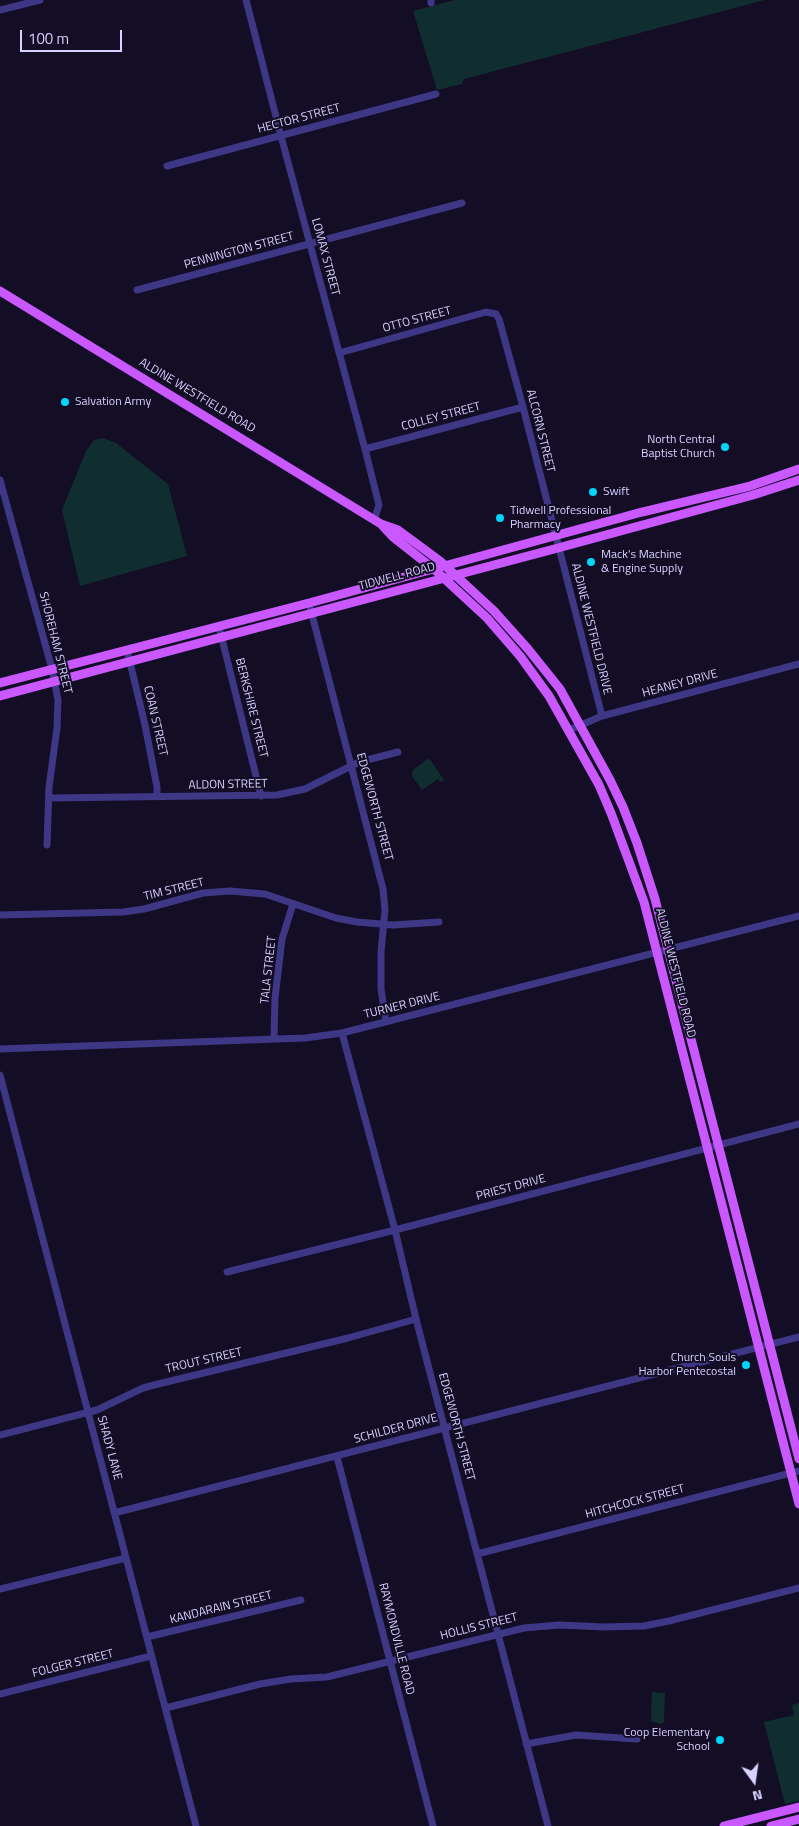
<!DOCTYPE html>
<style>
body{margin:0}
#map{position:relative;width:799px;height:1826px;overflow:hidden;background:#130d25;font-family:"Titillium Web",sans-serif}
canvas{display:block}
.north{position:absolute;left:729px;top:1756px;width:50px;height:50px;-webkit-text-stroke:4px #130d25;paint-order:stroke;rotate:166deg;font-size:14px;font-weight:700;line-height:20px;text-align:center;color:#d9d1ff}
.north::after{content:'';display:block;margin:auto;width:18px;height:22px;background:#d9d1ff;clip-path:polygon(50% 0,100% 100%,50% 72%,0 100%)}
.scale{position:absolute;left:20px;top:30px;width:102px;height:22px;box-sizing:border-box;border:2px solid #d9d1ff;border-top:0;padding-left:6px;font-size:15px;line-height:18px;white-space:nowrap;color:#d9d1ff;-webkit-text-stroke:4px #130d25;paint-order:stroke}
</style>
<div id="map">
<canvas width="799" height="1826"></canvas>
<div class="north">N</div>
<div class="scale">100 m</div>
</div>
<script>
const ctx = document.querySelector('canvas').getContext('2d');
ctx.lineJoin = 'round';
function fillPath(path, color) { ctx.fillStyle = color; ctx.fill(path, 'evenodd'); }
const shape = rows => new Path2D(rows.map(r => 'M' + r).join(''));
function stroke(path, color, width, dash) { ctx.strokeStyle = color; ctx.lineWidth = width; ctx.lineCap = dash ? 'butt' : 'round'; ctx.setLineDash(dash || []); ctx.stroke(path); }
function write(font, color, halo, rows, align = 'center') {
  ctx.font = font + ' "Titillium Web",sans-serif'; ctx.lineWidth = 4; ctx.setLineDash([]); ctx.textBaseline = 'middle'; ctx.strokeStyle = halo; ctx.fillStyle = color; for (const [text, x, y, turn = 0] of rows) {
    ctx.save(); ctx.translate(x, y); ctx.rotate((+turn || 0) * Math.PI / 180); ctx.textAlign = isNaN(turn) ? turn : align; if (halo) ctx.strokeText(text, 0, 0); ctx.fillText(text, 0, 0); ctx.restore();
  }
}
fillPath(shape([
 [455,0,765,0,464,79,462,84,437,90,413,11],
 [103,438,116,443,168,484,187,556,80,586,62,510,86,451,94,440],
 [429,758,444,780,440,782,438,779,422,790,412,776,413,770],
 [652,1692,665,1693,664,1722,661,1724,651,1721],
 [799,1703,799,1801,785,1804,764,1722,794,1715,792,1705]
]), '#102e2f');
stroke(shape([
 [246,0,281,136,365,449,379,505,374,520],
 [431,0,431,3],
 [0,10,40,0],
 [167,166,436,94],
 [137,290,462,203],
 [339,353,486,312,496,314,499,319,523,407,602,716],
 [365,449,523,407],
 [0,480,52,669,58,700,57,728,49,787,47,845],
 [309,603,383,889,385,910,381,952,381,989,386,1022],
 [219,627,261,796],
 [127,650,145,725,157,787,157,797],
 [569,730,602,716,799,664],
 [49,798,277,795,305,789,359,762,398,752],
 [0,915,123,912,144,909,203,893,230,891,265,894,336,918,357,922,393,925,439,922],
 [342,1033,395,1230,416,1319,548,1826],
 [274,1039,275,998,282,939,293,904],
 [0,1049,305,1038,342,1033,799,916],
 [0,1075,196,1826],
 [227,1272,395,1230,799,1124],
 [0,1435,97,1410,143,1388,154,1385,348,1338,416,1319],
 [337,1457,433,1826],
 [114,1513,799,1337],
 [477,1554,799,1471],
 [0,1589,126,1558],
 [147,1637,301,1600],
 [0,1694,151,1656],
 [166,1708,260,1684,291,1679,327,1677,524,1628,559,1625,604,1627,644,1626,669,1621,799,1588],
 [526,1744,576,1735,637,1739]
]), '#3e3786', 7);
stroke(shape([
 [0,291,381,524,398,530,440,561,494,611,528,649,560,689,610,780,623,807,637,843,655,899,799,1459],
 [381,524,393,537,435,570,487,618,520,656,549,696,599,785,611,813,644,902,799,1504],
 [0,683,309,603,642,512,750,486,799,469],
 [0,696,558,548,753,495,799,480],
 [724,1826,799,1807],
 [771,1826,799,1819]
]), '#ca58ff', 9);
for (const [x, y, r, color] of [
 [65,402,5,"#00d5fc"],
 [725,447,5,"#00d5fc"],
 [593,492,5,"#00d5fc"],
 [500,518,5,"#00d5fc"],
 [591,562,5,"#00d5fc"],
 [746,1365,5,"#00d5fc"],
 [720,1740,5,"#00d5fc"]
]) { const dot = new Path2D(); dot.arc(x, y, r, 0, 2 * Math.PI); ctx.fillStyle = color; ctx.fill(dot); stroke(dot, '#130d25', 2); }
write('12px', '#d9d1ff', '#130d25', [
 ["HECTOR STREET",299,119,-15],
 ["PENNINGTON STREET",239,251,-15],
 ["LOMAX STREET",325,257,75],
 ["OTTO STREET",417,320,-15],
 ["ALDINE WESTFIELD ROAD",197,396,31],
 ["COLLEY STREET",441,417,-15],
 ["ALCORN STREET",540,431,76],
 ["TIDWELL ROAD",397,577,-15],
 ["ALDINE WESTFIELD DRIVE",591,629,76],
 ["SHOREHAM STREET",55,643,76],
 ["HEANEY DRIVE",680,684,-15],
 ["BERKSHIRE STREET",251,708,76],
 ["COAN STREET",155,721,77],
 ["ALDON STREET",228,785,-1],
 ["EDGEWORTH STREET",374,807,75],
 ["TIM STREET",174,890,-14],
 ["TALA STREET",269,970,-84],
 ["ALDINE WESTFIELD ROAD",675,973,76],
 ["TURNER DRIVE",402,1006,-14],
 ["PRIEST DRIVE",511,1188,-15],
 ["TROUT STREET",204,1361,-13],
 ["EDGEWORTH STREET",456,1427,75],
 ["SCHILDER DRIVE",396,1429,-15],
 ["SHADY LANE",109,1448,75],
 ["HITCHCOCK STREET",635,1502,-15],
 ["KANDARAIN STREET",221,1608,-14],
 ["HOLLIS STREET",479,1627,-14],
 ["RAYMONDVILLE ROAD",396,1639,76],
 ["FOLGER STREET",73,1664,-14]
]);
write('12px', '#d9d1ff', '#130d25', [
 ["Salvation Army",75,402],
 ["North Central",715,440,"right"],
 ["Baptist Church",715,454,"right"],
 ["Swift",603,492],
 ["Tidwell Professional",510,511],
 ["Pharmacy",510,525],
 ["Mack's Machine",601,555],
 ["& Engine Supply",601,569],
 ["Church Souls",736,1358,"right"],
 ["Harbor Pentecostal",736,1372,"right"],
 ["Coop Elementary",710,1733,"right"],
 ["School",710,1747,"right"]
], 'left');
</script>
